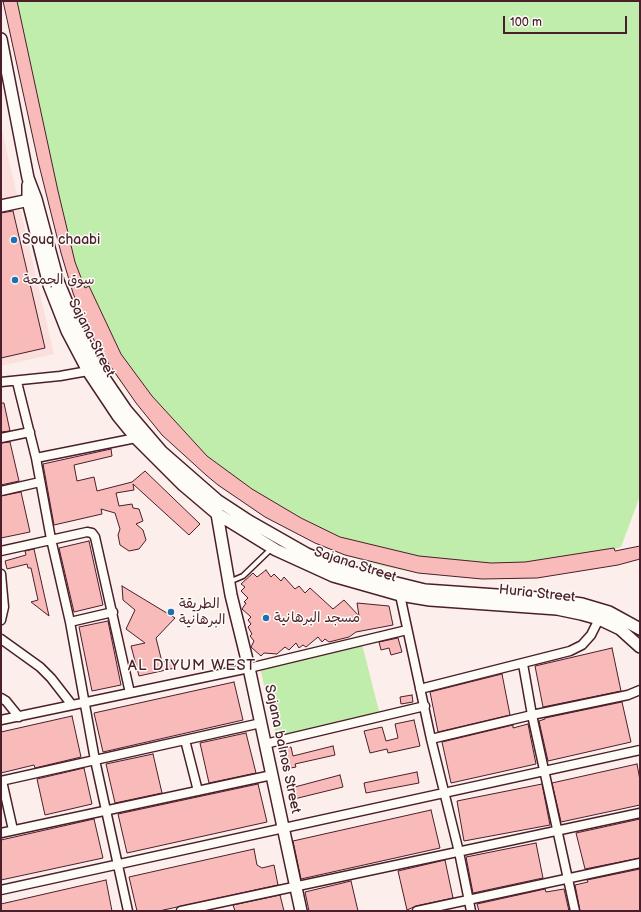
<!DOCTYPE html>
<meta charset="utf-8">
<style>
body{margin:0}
#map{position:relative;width:641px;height:912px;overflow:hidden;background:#fcefeb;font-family:"Balsamiq Sans",sans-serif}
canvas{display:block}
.frame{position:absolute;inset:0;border:2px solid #4a1f2b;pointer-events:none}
.scale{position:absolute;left:503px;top:16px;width:124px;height:18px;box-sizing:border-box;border:2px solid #4a1f2b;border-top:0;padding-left:5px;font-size:12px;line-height:14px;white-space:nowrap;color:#4a1f2b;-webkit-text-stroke:3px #fdfcf7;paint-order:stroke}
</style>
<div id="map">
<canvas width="641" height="912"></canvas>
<div class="frame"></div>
<div class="scale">100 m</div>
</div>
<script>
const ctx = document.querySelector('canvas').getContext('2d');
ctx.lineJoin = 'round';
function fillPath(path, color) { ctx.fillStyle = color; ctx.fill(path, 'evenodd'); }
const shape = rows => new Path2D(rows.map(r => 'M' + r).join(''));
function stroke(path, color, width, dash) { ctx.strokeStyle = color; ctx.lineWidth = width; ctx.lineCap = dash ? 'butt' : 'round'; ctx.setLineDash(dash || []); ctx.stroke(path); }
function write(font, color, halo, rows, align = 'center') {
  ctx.font = font + ' "Balsamiq Sans","Playpen Sans Arabic",sans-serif'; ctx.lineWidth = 3; ctx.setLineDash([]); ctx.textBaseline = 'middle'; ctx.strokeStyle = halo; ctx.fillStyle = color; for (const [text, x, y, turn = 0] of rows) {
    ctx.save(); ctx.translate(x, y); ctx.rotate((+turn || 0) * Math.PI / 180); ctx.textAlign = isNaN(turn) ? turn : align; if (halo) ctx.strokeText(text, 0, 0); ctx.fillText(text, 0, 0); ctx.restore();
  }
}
fillPath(shape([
 [1,126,54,354,1,366]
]), '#fbdfdc');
fillPath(shape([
 [3,1,640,1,640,496,621,547,537,578,482,579,418,573,383,566,345,555,315,543,265,517,218,485,183,454,162,435,118,379,102,354,73,293,61,253,38,161],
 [362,644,380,715,277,740,260,668]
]), '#c0edab');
const building = shape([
 [3,1,17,1,58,191,75,262,85,288,89,286,121,354,152,396,207,456,252,489,301,518,340,537,419,556,491,563,525,562,614,548,615,551,640,546,640,559,618,565,537,578,482,579,418,573,345,555,315,543,265,517,218,485,206,475,162,435,136,403,102,354,86,326,73,293,61,253,38,161,3,1],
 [13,211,45,348,1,358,1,213,13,211],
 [1,403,4,403,10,431,1,432,1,403],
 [10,442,19,481,1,485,1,443,10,442],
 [111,449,112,456,74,465,77,481,94,477,97,491,132,482,145,471,200,524,189,535,133,484,134,490,116,493,119,506,132,504,133,508,139,509,143,521,136,524,143,530,146,540,139,549,129,551,120,545,118,535,120,529,115,513,101,509,102,514,54,525,43,464,111,449],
 [21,492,30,532,1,538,1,496,21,492],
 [89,541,103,605,74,612,59,548,89,541],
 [34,549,49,616,31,602,38,600,31,568,28,568,27,564,7,569,5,561,26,555,25,551,34,549],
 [266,570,271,577,274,574,281,581,284,577,295,589,299,586,305,593,310,588,333,609,344,600,359,616,357,603,389,606,393,625,356,632,349,637,329,642,325,639,322,642,318,637,306,647,303,645,299,648,296,643,289,650,285,647,277,654,264,653,261,656,251,647,254,641,250,636,252,634,248,627,251,624,248,620,251,617,242,609,246,603,244,602,248,598,241,591,245,587,241,584,253,573,257,577,266,570],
 [122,586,175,618,156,638,162,662,174,660,175,668,139,676,131,646,145,643,126,629,135,610,123,600,122,586],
 [108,621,121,685,92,691,79,627,108,621],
 [398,638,402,652,391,655,389,648,381,650,379,642,398,638],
 [612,648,621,691,543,707,535,666,612,648],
 [502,674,510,715,438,732,430,692,502,674],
 [234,682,243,720,103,752,94,713,234,682],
 [412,695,413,702,401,704,400,697,412,695],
 [622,702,631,742,548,761,539,721,545,719,545,718,622,702],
 [72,716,81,757,35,768,34,765,1,773,1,732,72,716],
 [414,720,420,746,388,753,387,749,370,753,364,731,382,727,386,741,398,738,395,724,414,720],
 [528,724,536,764,451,783,442,742,513,725,513,728,528,724],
 [246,733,256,773,209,783,200,743,246,733],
 [333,746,335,755,295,764,296,767,285,769,279,750,291,747,293,756,333,746],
 [153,754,162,793,115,803,106,764,153,754],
 [637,764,640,780,640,805,561,822,552,783,637,764],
 [84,768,92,804,45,815,37,779,84,768],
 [417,772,419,783,366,793,364,783,417,772],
 [340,775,343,787,294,799,291,788,340,775],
 [258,784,267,822,127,853,118,814,258,784],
 [542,784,550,825,464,841,457,801,542,784],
 [431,810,440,848,301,879,293,841,431,810],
 [94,819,103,858,1,880,1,840,94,819],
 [640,819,640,858,585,869,576,833,640,819],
 [536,843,543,878,473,893,466,857,536,843],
 [254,849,257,865,262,868,274,865,278,885,159,911,137,911,129,877,254,849],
 [445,860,453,898,416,906,407,910,398,871,445,860],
 [640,869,640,911,580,911,575,885,588,882,587,880,640,869],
 [106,880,112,911,1,911,1,904,106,880],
 [351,881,358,911,309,911,305,892,351,881],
 [545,889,546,892,564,889,569,911,479,911,477,904,545,889],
 [280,895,284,911,235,911,233,905,280,895]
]);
fillPath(building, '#f8bbba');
stroke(building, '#4a1f2b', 1);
const lane = shape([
 [229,582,243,576,272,548]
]);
const street = shape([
 [1,382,60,376,88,371],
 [17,382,36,458,51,539,70,622,95,760,128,911],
 [1,438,30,432],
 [36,458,136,438],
 [1,491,40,482],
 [1,551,87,532,92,533,95,537,130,693],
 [1,574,4,607,1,620],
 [400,595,431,739,459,852,471,911],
 [70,622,113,612],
 [1,639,40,667,51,678,72,705],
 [523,664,532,715,575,911],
 [420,689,570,651,582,645,591,635,599,619],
 [1,698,6,701,19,717],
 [1,720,249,668,407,630],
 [431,739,532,715,628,695,640,690],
 [185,740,198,791],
 [265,744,425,706],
 [1,781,261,723],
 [2,781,13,830],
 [1,833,272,775],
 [1,890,640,750],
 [181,911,640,813],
 [417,911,640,863]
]);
const secondary = shape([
 [1,39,28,178,36,199,58,281,77,327,96,366,126,410,162,452,217,500,249,521,307,554,352,572,425,590,540,598,582,604,609,612,640,629],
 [28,185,28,201,49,285,67,331,88,371,118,416,136,438,183,485,216,513,276,550,333,576,400,595,430,600,557,609,581,614,599,619,620,629,640,647],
 [1,206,34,199],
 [216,508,231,595,249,668,301,911]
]);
stroke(lane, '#4a1f2b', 7);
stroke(street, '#4a1f2b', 11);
stroke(secondary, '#4a1f2b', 14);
stroke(lane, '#fdfcf7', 4);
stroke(street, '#fdfcf7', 8);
stroke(secondary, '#fdfcf7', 11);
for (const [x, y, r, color] of [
 [14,240,4,"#1f6fb2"],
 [15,280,4,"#1f6fb2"],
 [171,612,4,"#1f6fb2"],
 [266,618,4,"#1f6fb2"]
]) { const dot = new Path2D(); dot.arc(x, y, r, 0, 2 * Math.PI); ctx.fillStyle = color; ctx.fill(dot); stroke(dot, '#fdfcf7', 1.5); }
write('14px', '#4a1f2b', '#fdfcf7', [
 ["Souq chaabi",22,240],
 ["سوق الجمعة",23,280],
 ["الطريقة",179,604],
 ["البرهانية",179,620],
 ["مسجد البرهانية",274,618]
], 'left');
write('14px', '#4a1f2b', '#fdfcf7', [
 ["Sajana Street",91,338,63],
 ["Sajana Street",355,565,18],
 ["Huria Street",537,594,6],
 ["Sajana balnos Street",282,749,78]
]);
ctx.letterSpacing = '1px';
write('15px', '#4a1f2b', '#fdfcf7', [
 ["AL DIYUM WEST",192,666]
]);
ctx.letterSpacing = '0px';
</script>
